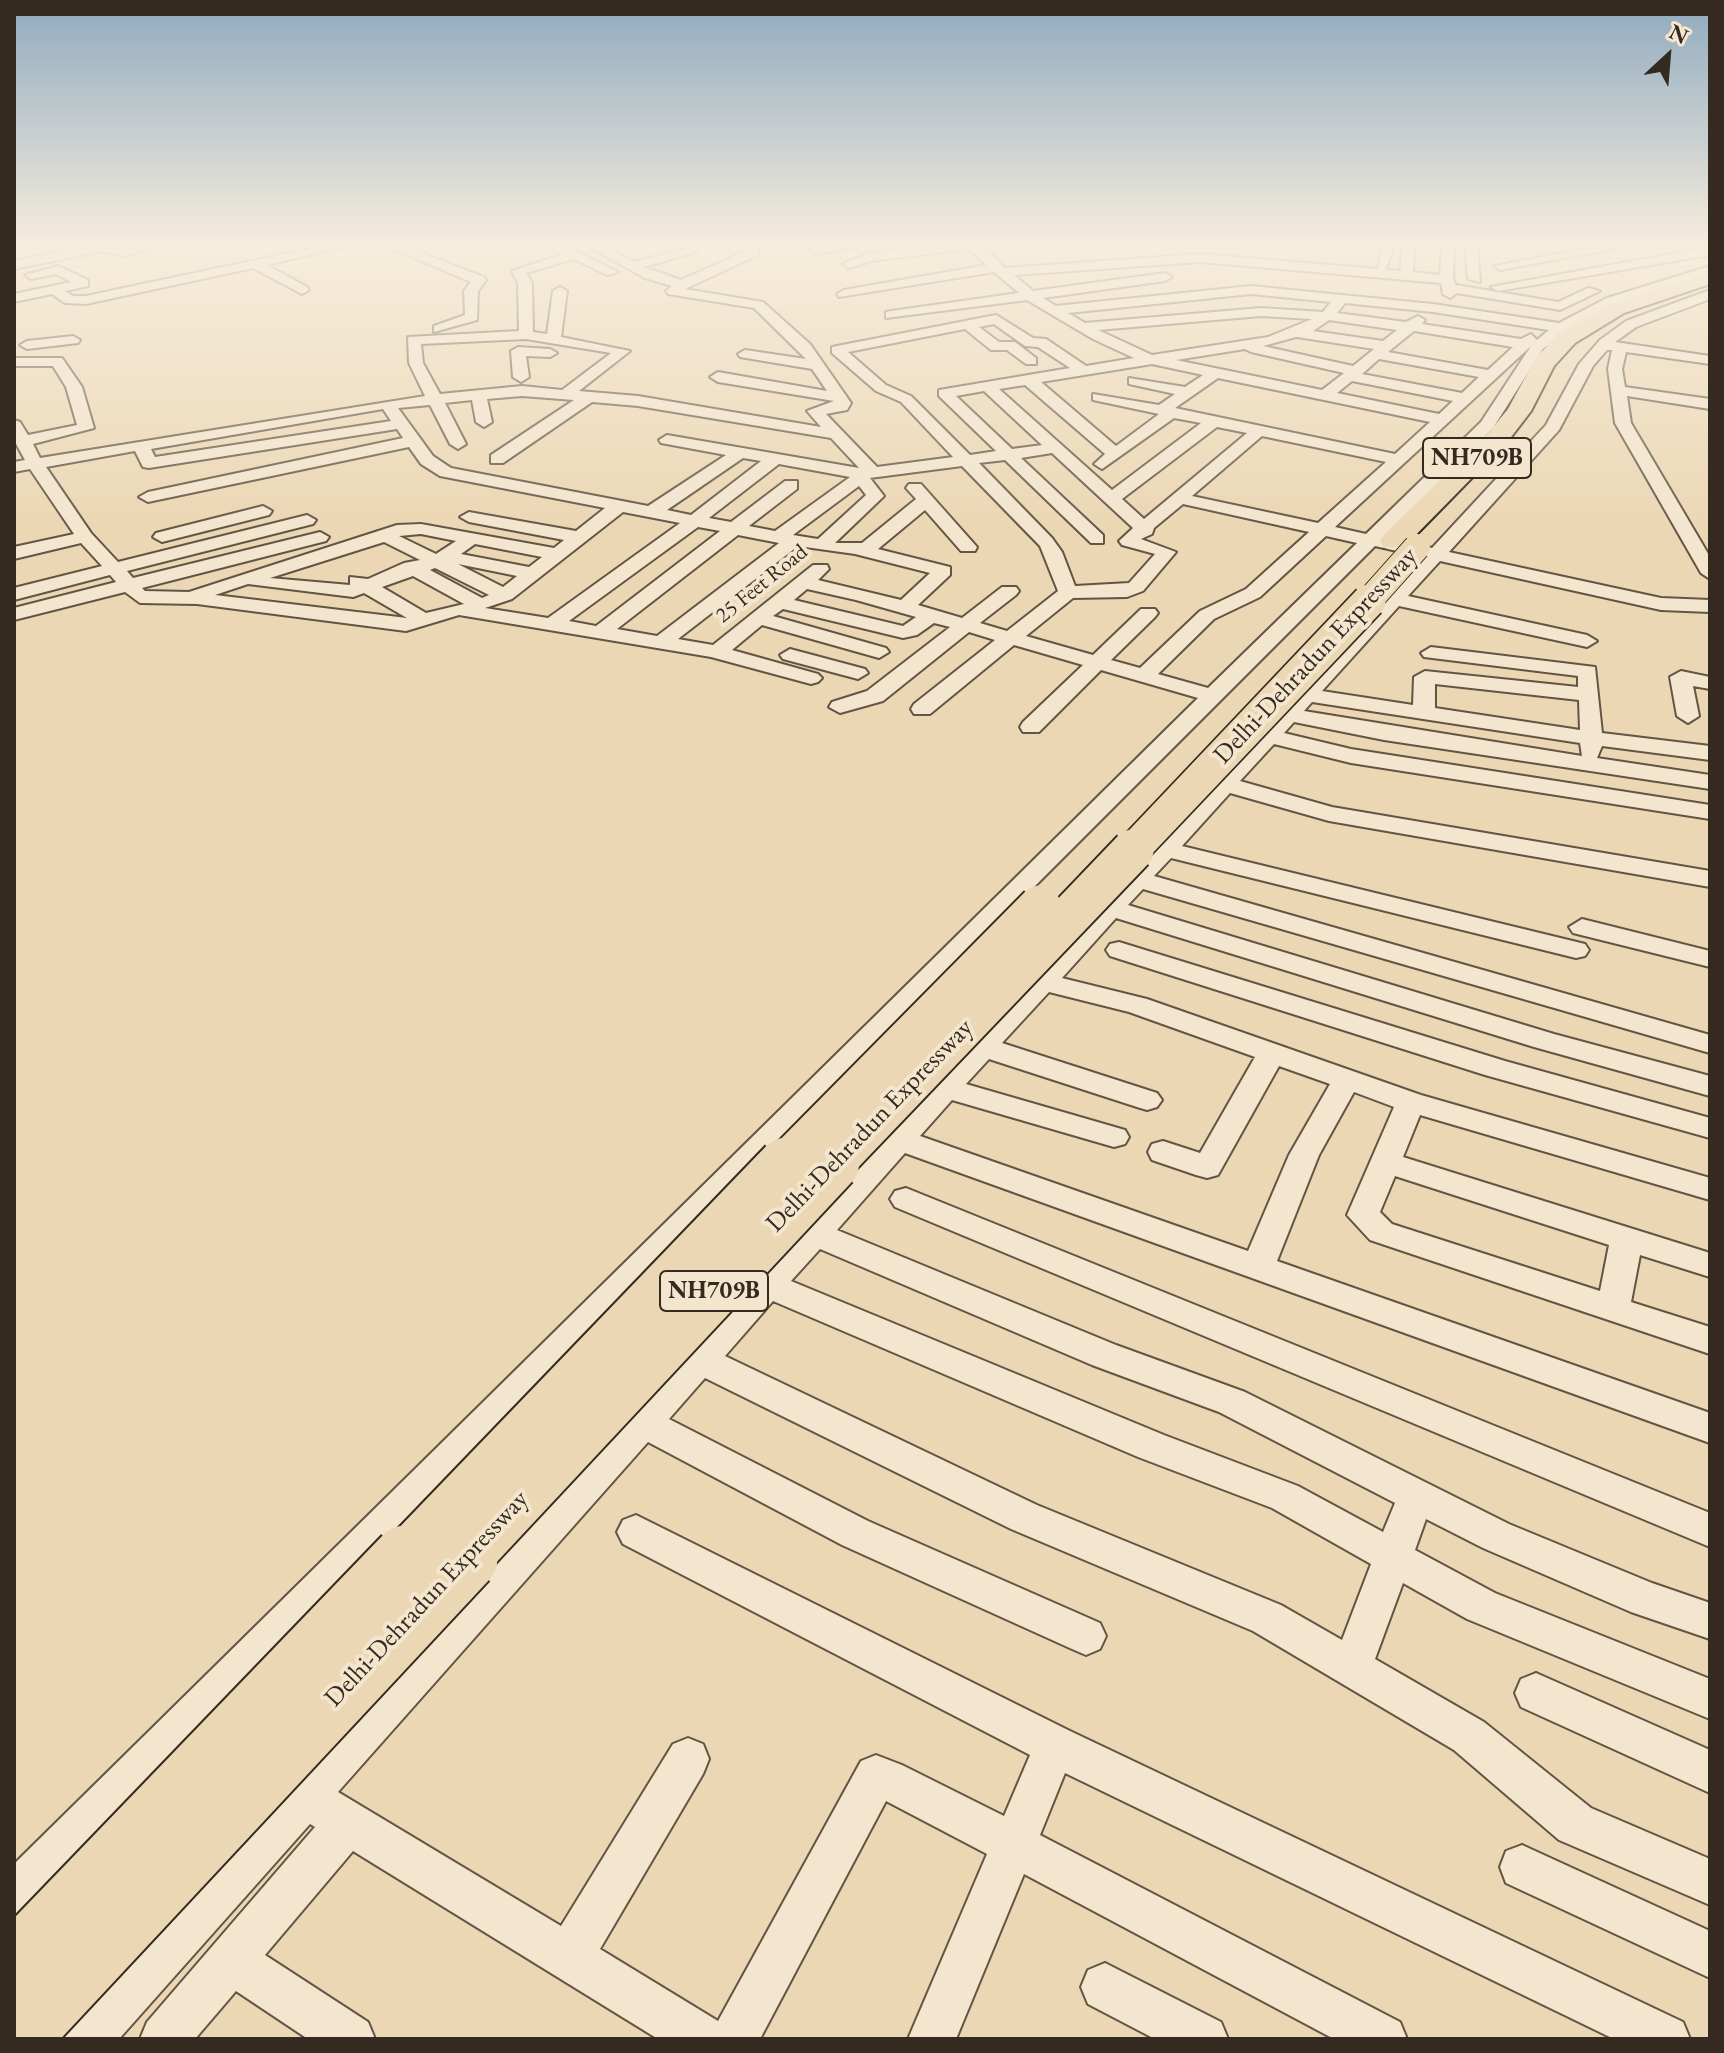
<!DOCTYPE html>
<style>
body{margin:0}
#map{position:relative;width:1724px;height:2053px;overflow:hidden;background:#ecd7b4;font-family:"EB Garamond",serif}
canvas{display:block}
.frame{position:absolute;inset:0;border:16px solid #342a1f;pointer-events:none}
.north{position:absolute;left:1628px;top:16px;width:80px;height:80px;-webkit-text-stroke:6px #f3e5ce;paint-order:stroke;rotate:26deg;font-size:22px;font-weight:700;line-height:32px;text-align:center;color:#342a1f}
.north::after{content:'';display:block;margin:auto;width:28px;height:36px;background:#342a1f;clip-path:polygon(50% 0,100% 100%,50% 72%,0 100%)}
</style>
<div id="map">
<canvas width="1724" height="2053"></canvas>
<div class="frame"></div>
<div class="north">N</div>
</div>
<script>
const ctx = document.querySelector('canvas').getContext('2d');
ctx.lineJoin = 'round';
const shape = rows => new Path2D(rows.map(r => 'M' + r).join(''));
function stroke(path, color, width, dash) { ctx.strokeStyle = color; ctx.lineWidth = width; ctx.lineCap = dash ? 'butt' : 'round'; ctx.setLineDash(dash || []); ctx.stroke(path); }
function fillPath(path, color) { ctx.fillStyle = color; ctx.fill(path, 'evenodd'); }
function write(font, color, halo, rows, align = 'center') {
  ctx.font = font + ' "EB Garamond",serif'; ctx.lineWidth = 8; ctx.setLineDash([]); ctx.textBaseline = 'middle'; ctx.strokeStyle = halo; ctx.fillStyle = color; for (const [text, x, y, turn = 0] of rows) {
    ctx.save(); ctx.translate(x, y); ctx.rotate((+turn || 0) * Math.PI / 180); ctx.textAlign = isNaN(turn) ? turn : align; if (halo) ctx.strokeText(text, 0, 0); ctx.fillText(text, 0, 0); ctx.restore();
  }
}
const minor = shape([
 [99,244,125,244,120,247,123,248,170,244,123,256,103,251,14,269,14,261,99,244],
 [331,244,356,244,267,265,307,287,309,290,302,294,253,268,86,304,65,303,52,294,14,302,14,294,71,282,56,274,31,279,25,275,58,266,88,280,88,286,65,291,73,296,86,296,331,244],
 [381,244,399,244,484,277,486,280,478,291,477,320,434,332,434,326,465,315,464,291,471,282,381,244],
 [545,244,562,244,618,272,607,275,574,259,526,273,532,283,533,332,547,334,553,291,560,287,567,291,561,337,630,351,579,391,638,396,821,427,807,411,834,401,718,382,710,377,718,372,827,391,812,369,740,357,738,354,745,350,806,359,754,308,668,294,666,291,672,286,645,278,591,248,594,244,607,244,605,247,634,262,696,246,696,252,644,267,681,280,750,249,758,249,758,255,685,289,763,302,810,344,851,403,847,410,826,414,877,467,953,457,901,402,876,391,832,353,832,347,996,315,1033,338,1046,339,1086,366,1134,358,1093,339,1027,300,886,318,886,312,891,311,1019,293,994,272,839,297,837,294,844,290,987,265,968,249,871,261,849,268,843,264,869,253,943,244,982,244,1005,268,1200,254,1378,269,1382,244,1394,244,1386,270,1400,271,1403,244,1415,244,1413,272,1440,275,1442,244,1454,244,1453,279,1456,285,1558,302,1588,288,1600,291,1560,310,1457,293,1450,298,1443,294,1441,283,1200,262,1014,275,1033,291,1165,273,1172,277,1165,281,1043,298,1056,306,1251,286,1433,304,1559,323,1607,298,1710,266,1710,274,1617,304,1567,330,1543,349,1493,428,1384,537,1432,548,1546,425,1579,364,1600,340,1626,321,1710,290,1710,299,1636,327,1615,342,1710,356,1710,364,1626,352,1622,369,1625,387,1710,399,1710,409,1627,396,1631,423,1710,557,1710,579,1701,573,1615,423,1608,369,1612,350,1607,350,1593,366,1559,430,1449,552,1661,598,1710,600,1710,612,1661,610,1440,561,1408,596,1587,635,1597,641,1587,647,1399,606,1322,691,1413,705,1414,677,1425,671,1578,687,1578,676,1424,657,1421,653,1431,647,1595,667,1602,733,1710,746,1710,760,1602,746,1597,758,1710,775,1710,789,1384,740,1294,722,1284,733,1351,749,1710,805,1710,819,1351,763,1274,744,1240,781,1332,807,1710,871,1710,887,1329,821,1230,793,1182,846,1585,944,1589,950,1585,956,1576,958,1171,858,1154,876,1710,1035,1710,1053,1143,889,1128,905,1554,1034,1710,1076,1710,1096,1534,1047,1116,918,1062,978,1147,999,1421,1095,1710,1178,1710,1200,1420,1115,1403,1157,1710,1253,1710,1277,1640,1255,1631,1302,1710,1327,1710,1354,1370,1240,1347,1215,1394,1107,1354,1092,1319,1155,1277,1261,1710,1413,1710,1443,905,1153,837,1230,1116,1345,1245,1392,1509,1524,1652,1583,1710,1603,1710,1639,1631,1612,1483,1548,1426,1519,1415,1550,1495,1593,1710,1679,1710,1719,1467,1619,1403,1583,1375,1659,1484,1722,1591,1808,1710,1859,1710,1905,1559,1840,1454,1750,1253,1631,1011,1529,705,1378,669,1419,868,1521,1100,1623,1106,1636,1100,1649,1086,1655,1072,1649,842,1545,648,1442,338,1792,561,1926,673,1744,688,1738,703,1744,709,1759,703,1774,600,1949,718,2021,861,1761,876,1755,902,1765,1004,1816,1030,1755,623,1544,617,1532,623,1520,636,1515,1070,1731,1683,2022,1690,2039,1614,2039,1065,1773,1040,1835,1400,2022,1407,2039,1334,2039,1024,1874,956,2039,908,2039,987,1854,886,1801,760,2039,658,2039,353,1851,265,1955,368,2022,375,2039,308,2039,236,1991,195,2039,140,2039,147,2022,315,1827,310,1824,119,2039,63,2039,70,2022,1423,557,1375,546,837,1084,30,1912,14,1919,14,1864,1198,698,1101,670,1039,732,1023,732,1020,727,1023,722,1083,665,1014,645,930,714,914,714,911,709,914,704,995,640,969,632,883,701,840,713,829,707,832,702,867,691,950,627,934,623,917,635,903,638,783,609,773,616,886,648,889,652,879,658,762,625,732,650,818,674,822,678,818,682,811,684,711,657,459,615,406,631,197,604,140,603,125,592,14,620,14,608,116,582,110,575,14,600,14,588,102,566,81,543,14,559,14,547,74,534,30,469,14,472,14,462,25,460,14,440,14,420,20,422,28,435,77,425,66,387,53,366,14,366,14,358,62,358,82,387,94,428,33,444,40,458,425,396,409,363,408,337,519,331,518,283,512,271,563,254,545,244],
 [1251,294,1331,302,1323,312,1261,308,1085,323,1068,313,1251,294],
 [1345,303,1433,312,1549,330,1537,340,1531,334,1521,339,1422,324,1425,320,1418,316,1406,322,1337,313,1345,303],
 [1261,316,1312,319,1268,337,1152,355,1098,330,1261,316],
 [1329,320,1397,330,1383,341,1313,331,1329,320],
 [994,324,1025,346,1038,347,1070,368,939,390,939,396,996,451,970,455,911,396,886,385,848,352,965,329,991,350,1007,350,1026,364,1036,364,1036,358,1015,342,999,342,979,327,994,324],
 [1414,331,1513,347,1488,370,1388,352,1414,331],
 [1296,337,1297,337,1374,349,1353,366,1263,346,1296,337],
 [526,339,611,353,562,390,522,386,440,394,423,363,421,344,526,339],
 [1531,346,1481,422,1366,534,1335,527,1531,346],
 [1245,349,1251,352,1344,373,1322,390,1176,360,1245,349],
 [1379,359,1479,377,1462,393,1362,374,1379,359],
 [1152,364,1203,375,1185,387,1129,378,1129,384,1175,394,1159,405,1093,394,1093,400,1159,414,1116,446,1041,382,1152,364],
 [1218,378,1430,422,1395,454,1175,408,1218,378],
 [1352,381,1453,401,1439,414,1337,393,1352,381],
 [1025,385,1105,454,1094,464,1102,469,1174,418,1201,423,1112,490,999,389,1025,385],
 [984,391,1042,445,1012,449,956,396,984,391],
 [522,396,574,400,491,455,491,463,503,463,592,402,638,406,831,438,859,468,667,435,659,440,661,443,726,455,648,506,451,468,433,456,398,408,430,405,450,444,458,449,466,444,445,403,472,400,476,422,484,427,492,422,487,399,522,396],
 [383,409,391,421,155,457,151,449,383,409],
 [1217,427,1247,433,1144,519,1122,499,1217,427],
 [397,429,403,438,148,492,139,497,148,502,409,447,421,464,440,476,605,508,576,531,469,512,460,517,469,522,564,540,554,548,421,524,397,525,189,592,145,591,142,588,326,541,329,537,320,532,133,578,127,571,313,524,316,520,307,515,118,562,91,533,46,467,135,451,143,467,149,468,397,429],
 [1262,436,1386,462,1318,523,1192,496,1262,436],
 [1052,453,1133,528,1119,541,1122,545,1155,554,1129,583,1075,586,1062,552,1052,538,979,463,1005,460,1091,543,1103,543,1103,535,1021,458,1052,453],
 [743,458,761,461,691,515,667,510,743,458],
 [779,464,850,477,775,531,749,526,797,489,797,481,785,481,731,522,709,518,779,464],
 [962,466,1040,546,1058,591,1007,631,980,623,1016,595,1019,591,1016,587,1002,587,962,618,918,605,950,575,950,567,878,549,925,510,961,551,975,551,977,547,921,484,909,484,906,488,916,499,862,543,835,543,884,496,870,478,962,466],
 [859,486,866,495,818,539,793,535,859,486],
 [1183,504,1309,532,1246,589,1200,611,1140,668,1111,660,1155,617,1158,613,1155,609,1141,609,1093,655,1026,636,1073,598,1127,597,1143,591,1176,552,1141,539,1152,534,1154,528,1183,504],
 [623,512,680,523,548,618,485,608,512,599,623,512],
 [698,527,720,531,596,626,569,621,698,527],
 [421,534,456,541,436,554,399,536,421,534],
 [738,535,779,543,657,636,617,629,738,535],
 [1326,536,1357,543,1208,688,1158,674,1214,619,1260,597,1326,536],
 [384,542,420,560,404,563,368,579,350,577,350,585,270,578,384,542],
 [475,544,542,557,529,567,461,554,475,544],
 [798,546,855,554,930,573,901,600,818,580,829,569,827,565,813,565,713,645,678,639,798,546],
 [458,564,517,576,503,587,458,564],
 [435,568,489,595,482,598,430,570,435,568],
 [413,576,464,604,426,613,382,587,413,576],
 [248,584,353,597,364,593,407,618,215,595,248,584],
 [807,589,856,600,916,617,903,626,794,600,807,589],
 [1435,684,1579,700,1580,730,1435,708,1435,684],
 [1312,702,1580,743,1582,756,1304,711,1312,702],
 [1049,992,1129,1012,1255,1057,1200,1153,1163,1141,1152,1144,1148,1152,1152,1160,1196,1175,1207,1178,1218,1175,1279,1066,1330,1084,1289,1155,1248,1251,920,1136,952,1100,1114,1147,1125,1144,1129,1137,1125,1130,966,1084,989,1059,1137,1107,1147,1110,1157,1107,1162,1100,1157,1093,1002,1043,1049,992],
 [1395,1176,1609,1245,1600,1291,1392,1224,1380,1212,1395,1176],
 [820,1249,1092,1365,1219,1412,1395,1503,1383,1532,1298,1486,1164,1435,791,1281,820,1249],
 [773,1301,1138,1457,1272,1508,1371,1564,1342,1640,1281,1605,1037,1505,725,1356,773,1301],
 [834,244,875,244,817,254,811,250,834,244],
 [1465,244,1477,244,1480,282,1468,279,1465,244],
 [1491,244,1513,244,1507,248,1491,244],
 [1609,244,1640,244,1500,270,1494,266,1609,244],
 [1710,247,1710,255,1498,291,1491,287,1710,247],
 [73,336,80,340,78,343,27,349,20,345,27,341,73,336],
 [518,347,550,349,557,353,550,357,526,356,529,377,521,382,513,377,511,351,518,347],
 [263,506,272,511,269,515,162,542,153,537,156,533,263,506],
 [790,649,865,669,868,673,858,679,783,659,780,655,790,649],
 [1681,671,1710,677,1710,689,1693,686,1699,716,1688,723,1677,716,1670,677,1681,671],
 [1582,919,1710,951,1710,967,1573,933,1569,927,1582,919],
 [1119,942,1505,1061,1710,1118,1710,1138,1485,1075,1110,956,1106,950,1110,944,1119,942],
 [906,1188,1710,1513,1710,1547,895,1207,890,1199,895,1191,906,1188],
 [1536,1673,1710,1750,1710,1793,1521,1707,1515,1693,1521,1679,1536,1673],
 [1522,1845,1710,1931,1710,1978,1506,1883,1500,1867,1506,1851,1522,1845],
 [1105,1963,1221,2022,1228,2039,1155,2039,1088,2004,1081,1987,1088,1970,1105,1963]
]);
const highway = shape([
 [1710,272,1710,284,1624,313,1575,343,1554,366,1531,411,1508,441,1404,547,1384,547,1380,541,1384,535,1490,431,1508,409,1536,358,1559,333,1610,305,1710,272]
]);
stroke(minor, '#625544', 4);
stroke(highway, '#342a1f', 4);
fillPath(minor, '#f3e5ce');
fillPath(highway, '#ecd7b4');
const highwayBridgeFar4 = shape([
 [1367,603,1417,547]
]);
const highwayBridgeFar3 = shape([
 [1131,852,1369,601]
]);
const highwayBridgeFar2 = shape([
 [783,1166,1040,906],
 [831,1166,1133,850]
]);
const highwayBridgeFar1 = shape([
 [404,1560,785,1164],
 [463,1560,833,1164]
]);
const highwayBridge = shape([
 [14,1965,406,1558],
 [16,2039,465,1558]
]);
stroke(highwayBridgeFar4, '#342a1f', 28, []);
stroke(highwayBridgeFar3, '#342a1f', 36, []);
stroke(highwayBridgeFar2, '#342a1f', 45, []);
stroke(highwayBridgeFar1, '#342a1f', 56, []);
stroke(highwayBridge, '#342a1f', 69, []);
stroke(highwayBridgeFar4, '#ecd7b4', 26);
stroke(highwayBridgeFar3, '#ecd7b4', 33);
stroke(highwayBridgeFar2, '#ecd7b4', 41);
stroke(highwayBridgeFar1, '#ecd7b4', 52);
stroke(highwayBridge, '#ecd7b4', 65);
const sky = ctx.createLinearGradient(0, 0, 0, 532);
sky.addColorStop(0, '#90aabf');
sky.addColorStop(0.46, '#f6eddd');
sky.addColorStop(1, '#f6eddd00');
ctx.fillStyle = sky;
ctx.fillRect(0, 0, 1724, 532);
write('22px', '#342a1f', '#f3e5ce', [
 ["25 Feet Road",762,584,-39]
]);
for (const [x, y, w] of [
 [1477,458,108],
 [714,1291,108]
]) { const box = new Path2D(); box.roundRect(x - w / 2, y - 20, w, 40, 6); ctx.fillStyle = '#f3e5ce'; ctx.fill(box); stroke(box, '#342a1f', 2); }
write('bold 24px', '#342a1f', null, [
 ["NH709B",1477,458],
 ["NH709B",714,1291]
]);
write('26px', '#342a1f', '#f3e5ce', [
 ["Delhi-Dehradun Expressway",1316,656,-47],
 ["Delhi-Dehradun Expressway",870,1126,-46],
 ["Delhi-Dehradun Expressway",427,1599,-47]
]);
</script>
